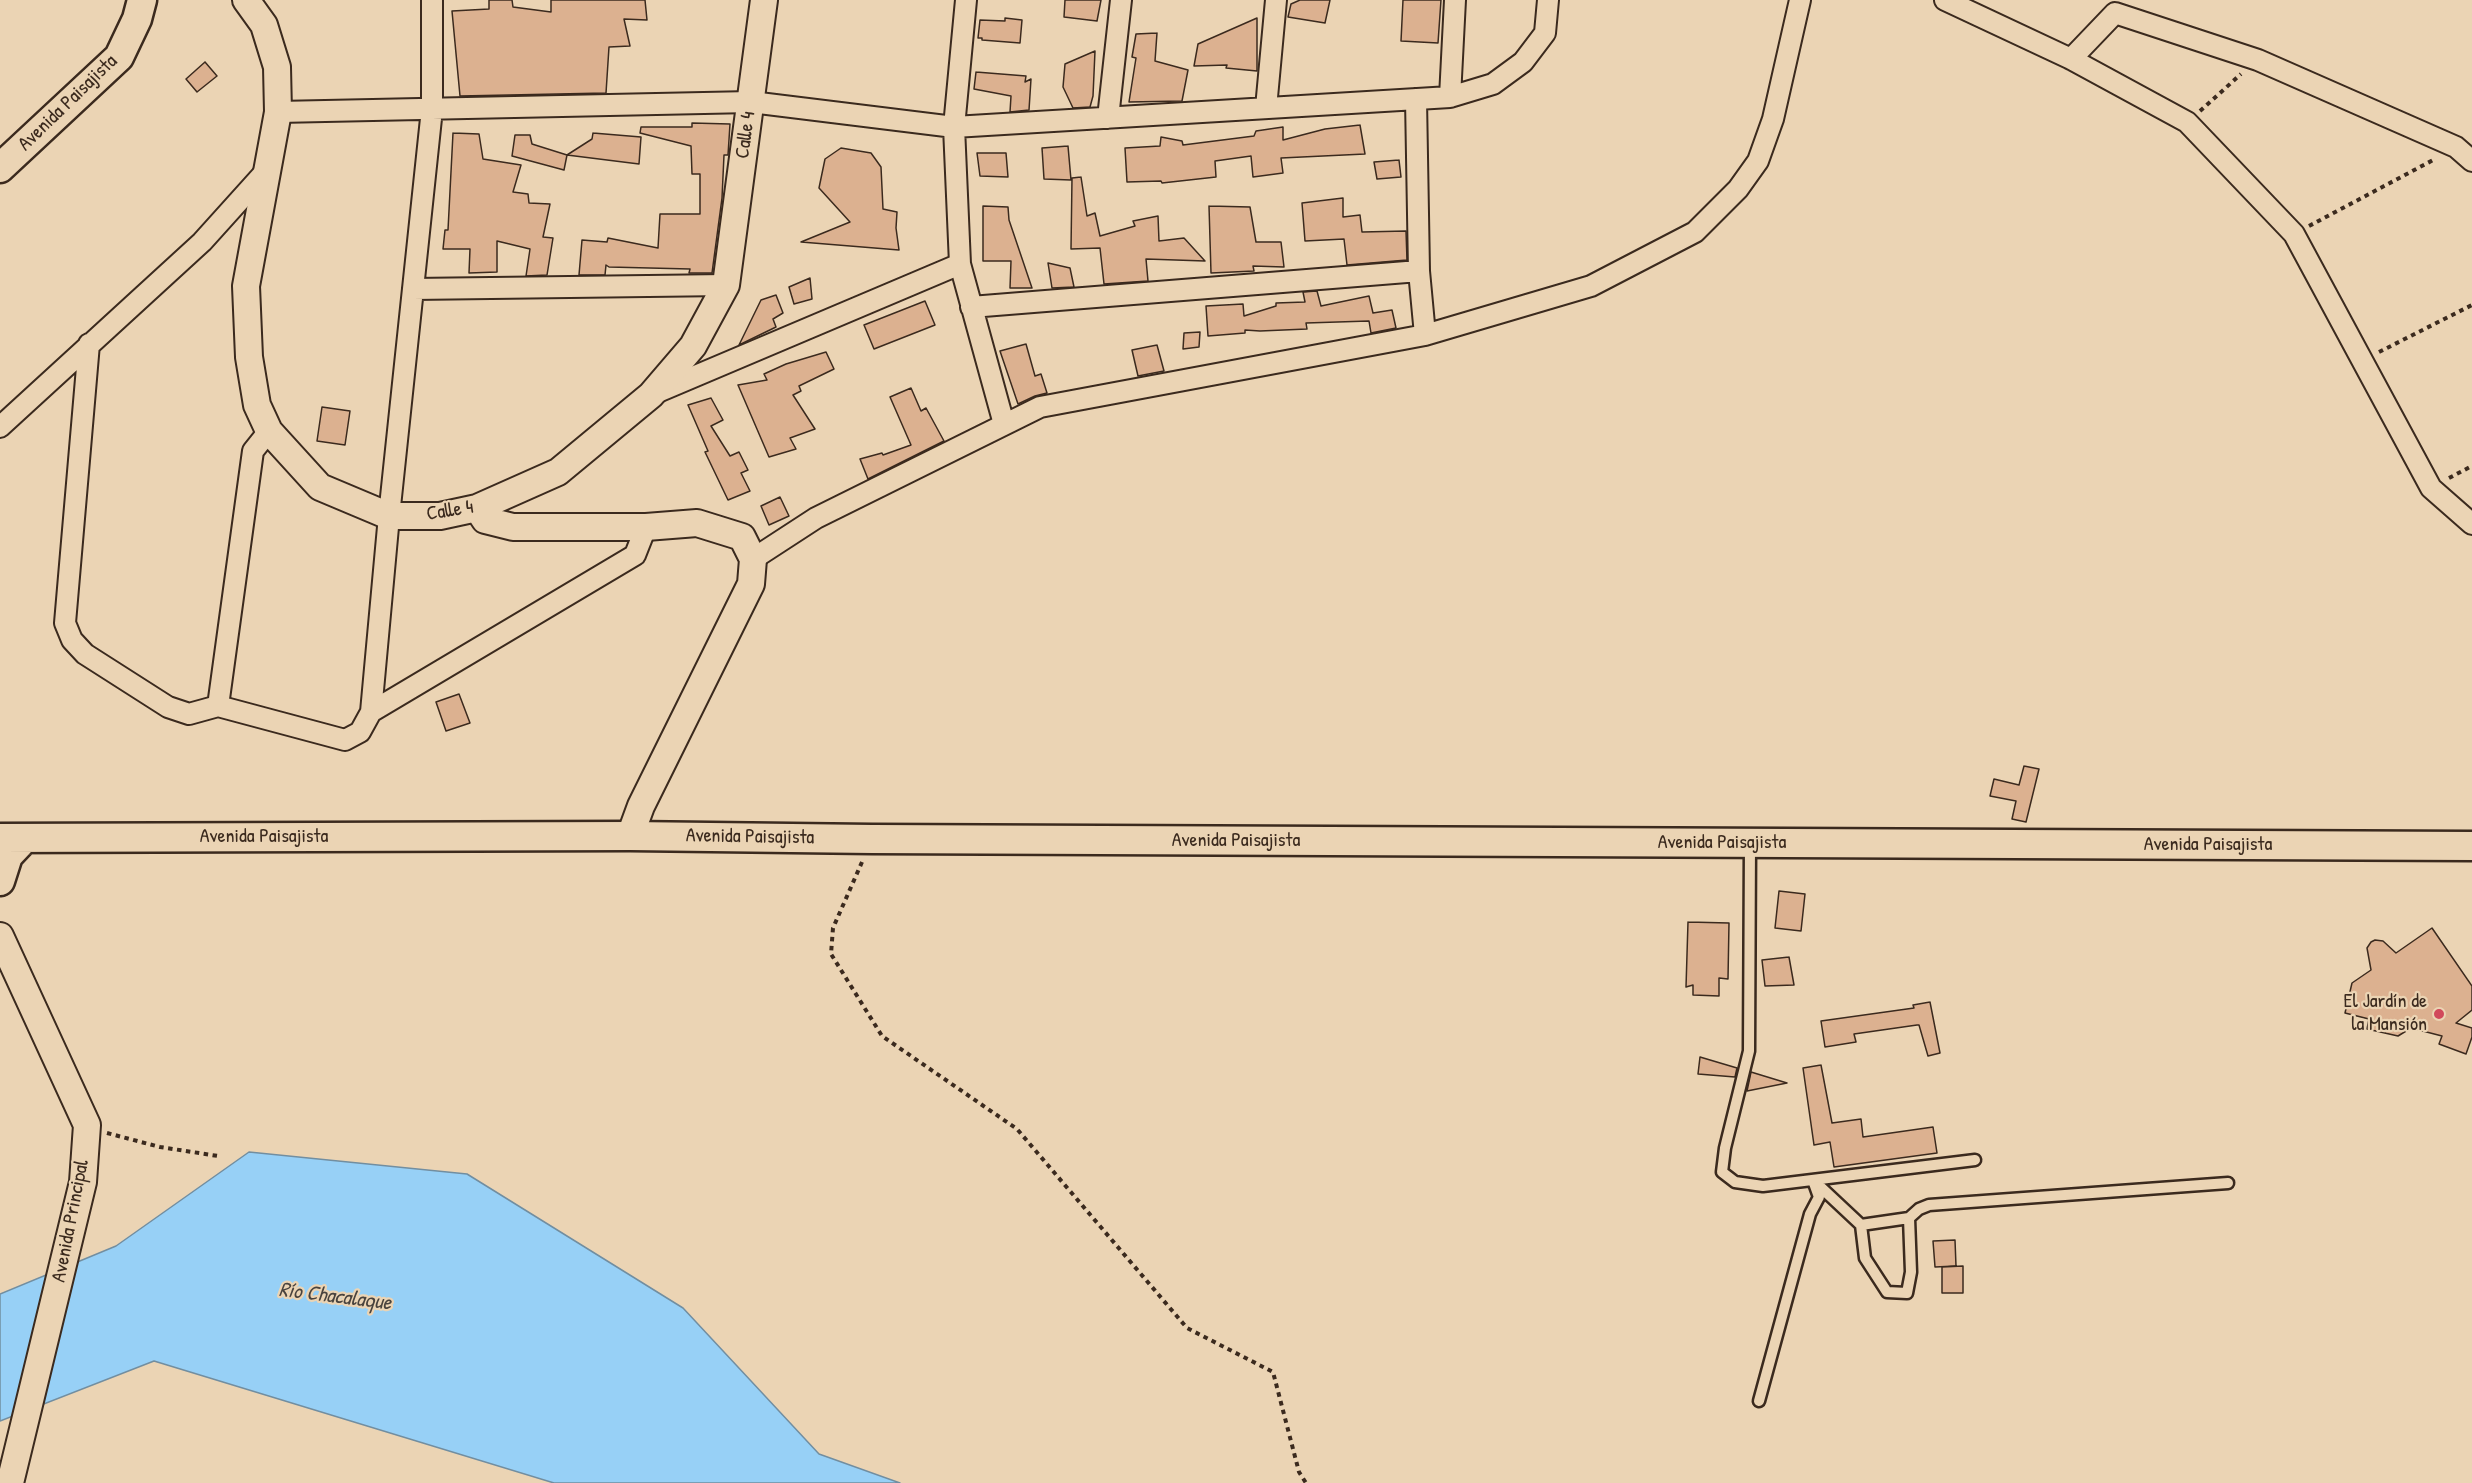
<!DOCTYPE html>
<meta charset="utf-8">
<style>
body{margin:0}
canvas{display:block;background:#ebd4b4}
</style>
<canvas width="2472" height="1483"></canvas>
<script>
const ctx = document.querySelector('canvas').getContext('2d');
ctx.lineJoin = 'round';
function fillPath(path, color) { ctx.fillStyle = color; ctx.fill(path, 'evenodd'); }
const shape = rows => new Path2D(rows.map(r => 'M' + r).join(''));
function stroke(path, color, width, dash) { ctx.strokeStyle = color; ctx.lineWidth = width; ctx.lineCap = dash ? 'butt' : 'round'; ctx.setLineDash(dash || []); ctx.stroke(path); }
function write(font, color, halo, rows, align = 'center') {
  ctx.font = font + ' "Patrick Hand",sans-serif'; ctx.lineWidth = 4.5; ctx.setLineDash([]); ctx.textBaseline = 'middle'; ctx.strokeStyle = halo; ctx.fillStyle = color; for (const [text, x, y, turn = 0] of rows) {
    ctx.save(); ctx.translate(x, y); ctx.rotate((+turn || 0) * Math.PI / 180); ctx.textAlign = isNaN(turn) ? turn : align; if (halo) ctx.strokeText(text, 0, 0); ctx.fillText(text, 0, 0); ctx.restore();
  }
}
const water = shape([
 [249,1152,467,1174,683,1308,819,1454,900,1483,554,1483,154,1361,0,1421,0,1294,116,1246,249,1152]
]);
fillPath(water, '#97d0f6');
stroke(water, '#728ea0', 1.5);
const building = shape([
 [489,0,512,0,513,7,551,12,551,0,645,0,647,20,624,19,630,46,609,47,606,93,460,96,452,11,489,9,489,0],
 [1065,0,1101,0,1097,21,1064,17,1065,0],
 [1300,0,1330,0,1325,23,1288,17,1291,4,1300,0],
 [1403,0,1441,0,1438,43,1401,41,1403,0],
 [1005,18,1022,20,1020,43,982,40,982,38,978,38,980,20,1005,21,1005,18],
 [1257,18,1257,71,1226,68,1227,65,1194,66,1198,44,1257,18],
 [1157,33,1155,61,1188,70,1182,101,1129,102,1136,58,1132,57,1136,34,1157,33],
 [1095,51,1093,96,1090,107,1073,108,1063,87,1065,64,1095,51],
 [205,62,217,76,197,92,186,79,205,62],
 [976,72,1026,76,1025,82,1031,79,1029,110,1010,112,1011,96,974,89,976,72],
 [692,123,730,124,728,155,724,155,722,198,712,273,689,273,690,269,609,267,606,265,605,275,579,275,582,240,607,242,608,238,658,248,660,214,700,214,700,174,692,174,691,146,640,133,641,127,692,127,692,123],
 [1360,125,1365,154,1281,158,1283,173,1253,177,1251,156,1215,161,1216,177,1162,183,1161,181,1127,182,1125,148,1160,146,1161,137,1182,141,1183,145,1254,136,1256,131,1283,127,1283,140,1325,129,1360,125],
 [453,133,479,134,483,159,521,165,513,192,528,194,529,203,550,204,543,237,553,238,547,275,526,276,530,249,497,241,497,272,469,273,470,249,443,249,445,230,448,230,453,133],
 [593,133,641,137,639,164,567,155,564,170,512,156,515,135,530,135,532,144,567,155,592,139,593,133],
 [1068,146,1071,180,1044,179,1042,148,1068,146],
 [841,148,871,153,881,167,883,209,897,212,896,228,899,250,801,242,850,222,819,188,825,159,841,148],
 [977,153,1006,153,1008,177,980,176,977,153],
 [1399,160,1401,177,1377,179,1374,162,1399,160],
 [1081,177,1087,216,1095,213,1100,236,1135,226,1133,221,1158,216,1159,241,1184,238,1205,261,1146,259,1148,281,1104,284,1100,248,1071,249,1072,178,1081,177],
 [1343,198,1343,217,1360,215,1362,232,1406,231,1407,260,1347,265,1344,239,1305,241,1302,203,1343,198],
 [983,206,1008,207,1009,220,1032,288,1010,288,1011,261,983,261,983,206],
 [1209,206,1250,207,1256,242,1281,242,1284,267,1253,266,1254,271,1211,273,1209,206],
 [1048,263,1070,268,1074,287,1052,288,1048,263],
 [810,278,812,299,794,304,789,287,810,278],
 [1317,291,1321,306,1369,296,1373,313,1392,310,1396,328,1371,333,1369,321,1306,323,1307,329,1260,331,1245,330,1245,333,1208,336,1206,306,1243,304,1244,316,1276,306,1276,303,1305,302,1303,292,1317,291],
 [776,295,783,313,773,319,776,327,739,345,761,300,776,295],
 [925,301,935,325,874,349,864,325,925,301],
 [1200,332,1199,347,1183,349,1184,333,1200,332],
 [1026,344,1035,376,1041,374,1047,393,1035,396,1018,404,1000,351,1026,344],
 [1157,345,1164,371,1138,376,1132,350,1157,345],
 [826,352,834,369,799,386,801,391,793,395,815,429,790,438,796,449,769,457,738,385,767,380,764,374,786,364,826,352],
 [911,388,921,411,926,408,944,441,868,479,860,459,882,453,883,455,911,445,890,397,911,388],
 [711,398,723,420,711,426,730,456,739,452,748,470,741,473,750,491,728,500,705,452,708,451,688,405,711,398],
 [322,407,350,411,345,445,317,441,322,407],
 [780,497,789,516,769,525,761,506,780,497],
 [459,694,470,723,446,731,436,702,459,694],
 [2024,766,2039,769,2026,822,2012,819,2016,801,1990,796,1994,779,2019,785,2024,766],
 [1779,891,1805,894,1801,931,1775,928,1779,891],
 [1688,922,1729,923,1728,979,1719,978,1719,996,1693,995,1693,985,1686,987,1688,922],
 [2432,928,2472,986,2472,1010,2456,1023,2472,1028,2472,1037,2466,1054,2439,1044,2442,1036,2411,1028,2398,1036,2367,1029,2369,1019,2345,1013,2352,983,2371,970,2367,948,2371,942,2375,940,2383,941,2396,953,2432,928],
 [1789,957,1794,985,1765,986,1762,960,1789,957],
 [1930,1002,1940,1053,1928,1056,1919,1025,1917,1025,1854,1034,1856,1042,1825,1047,1821,1021,1914,1008,1913,1005,1930,1002],
 [1700,1057,1737,1068,1735,1077,1698,1074,1700,1057],
 [1821,1065,1832,1123,1861,1119,1863,1137,1933,1127,1937,1153,1834,1167,1830,1142,1814,1145,1803,1068,1821,1065],
 [1751,1072,1787,1083,1747,1091,1751,1072],
 [1955,1240,1956,1266,1935,1267,1933,1241,1955,1240],
 [1963,1266,1963,1293,1942,1293,1942,1267,1963,1266]
]);
fillPath(building, '#dcb190');
stroke(building, '#3b2a1e', 1.5);
const service = shape([
 [1750,843,1749,1051,1725,1148,1722,1172,1735,1182,1763,1186,1975,1160],
 [1813,1180,1861,1225,1865,1258,1887,1292,1907,1293,1911,1272,1909,1218,1861,1225],
 [1909,1218,1919,1209,1929,1205,2228,1183],
 [1759,1401,1810,1214,1819,1197,1814,1183]
]);
const minor = shape([
 [966,0,954,127,960,264,1004,424],
 [1945,0,2071,59,2187,122,2294,234,2431,488,2472,524],
 [2071,59,2115,13,2258,60,2456,147,2472,161],
 [1450,97,1455,0],
 [1416,99,1419,271,1425,335],
 [1266,108,1276,0],
 [278,112,751,102,954,127,1450,97,1493,84,1523,62,1545,33,1548,0],
 [1108,118,1121,0],
 [413,289,726,285],
 [971,307,1419,271],
 [89,344,65,623,72,640,85,654,168,707,189,714,218,706,345,740,360,732,371,712,389,516,432,109,432,0],
 [653,394,960,264],
 [0,427,202,242,266,171],
 [753,559,816,518,1040,407,1425,335,1591,286,1695,232,1738,189,1758,161,1773,119,1800,0],
 [218,706,253,451,269,431],
 [371,712,635,555,646,527]
]);
const tertiary = shape([
 [246,0,264,25,277,67,278,112,246,286,249,357,257,405,269,431,320,487,389,516,440,516,477,508,558,472,651,395,693,346,726,285,764,0],
 [477,508,485,520,513,527,646,527,697,523,742,537,753,559,751,584,641,806,630,836],
 [0,936,87,1125,83,1182,10,1483]
]);
const secondary = shape([
 [0,168,119,57,137,19,142,0],
 [0,838,630,836,872,839,2472,846],
 [0,881,8,856,25,838]
]);
stroke(service, '#3b2a1e', 15);
stroke(minor, '#3b2a1e', 24);
stroke(tertiary, '#3b2a1e', 30);
stroke(secondary, '#3b2a1e', 33);
stroke(shape([
 [2200,111,2241,74],
 [2309,226,2435,159],
 [2379,352,2472,305],
 [2449,478,2472,466],
 [862,862,833,928,831,954,882,1036,1017,1129,1187,1328,1273,1372,1299,1472,1306,1483],
 [107,1133,160,1147,218,1156]
]), '#3b2a1e', 4, [4.5, 4.5]);
stroke(service, '#ebd4b4', 10);
stroke(minor, '#ebd4b4', 20);
stroke(tertiary, '#ebd4b4', 26);
stroke(secondary, '#ebd4b4', 28);
for (const [x, y, r, color] of [
 [2439,1014,6,"#d1495b"]
]) { const dot = new Path2D(); dot.arc(x, y, r, 0, 2 * Math.PI); ctx.fillStyle = color; ctx.fill(dot); stroke(dot, '#ebd4b4', 2); }
write('20px', '#3b2a1e', '#ebd4b4', [
 ["Avenida Paisajista",68,103,-44],
 ["Calle 4",746,135,-82],
 ["Calle 4",450,511,-9],
 ["Avenida Paisajista",264,837],
 ["Avenida Paisajista",750,837,1],
 ["Avenida Paisajista",1236,841],
 ["Avenida Paisajista",1722,843],
 ["Avenida Paisajista",2208,845],
 ["Avenida Principal",71,1221,-79]
]);
write('20px', '#3b2a1e', '#ebd4b4', [
 ["El Jardín de",2427,1002],
 ["la Mansión",2427,1025]
], 'right');
write('italic 21px', '#49433e', '#ebd4b4', [
 ["Río Chacalaque",335,1297,7]
]);
</script>
